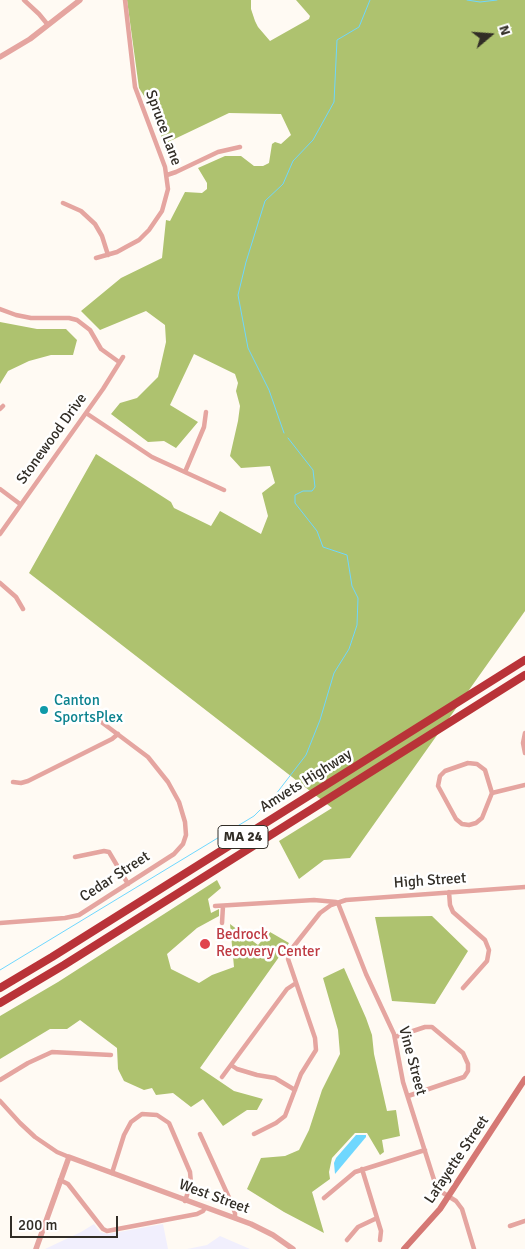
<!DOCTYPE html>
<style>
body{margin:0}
#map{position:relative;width:525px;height:1249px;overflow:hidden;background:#fffaf3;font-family:Signika,sans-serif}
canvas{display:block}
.north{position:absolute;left:465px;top:10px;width:50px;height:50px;-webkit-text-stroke:4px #fff;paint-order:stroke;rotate:72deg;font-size:14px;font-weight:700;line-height:20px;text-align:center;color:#312d26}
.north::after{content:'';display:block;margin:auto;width:18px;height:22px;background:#312d26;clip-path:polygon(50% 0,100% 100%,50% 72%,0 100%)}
.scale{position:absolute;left:10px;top:1216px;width:108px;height:22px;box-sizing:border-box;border:2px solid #312d26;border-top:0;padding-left:6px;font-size:15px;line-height:18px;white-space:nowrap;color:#312d26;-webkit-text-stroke:4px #fff;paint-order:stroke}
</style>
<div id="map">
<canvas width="525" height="1249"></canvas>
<div class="north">N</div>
<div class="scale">200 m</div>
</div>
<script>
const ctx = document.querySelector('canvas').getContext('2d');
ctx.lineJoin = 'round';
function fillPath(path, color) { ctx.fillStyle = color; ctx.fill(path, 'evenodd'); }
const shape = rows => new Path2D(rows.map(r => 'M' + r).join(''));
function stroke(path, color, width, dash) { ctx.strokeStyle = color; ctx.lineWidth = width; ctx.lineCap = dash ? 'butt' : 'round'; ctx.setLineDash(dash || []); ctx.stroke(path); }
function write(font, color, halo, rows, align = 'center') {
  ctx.font = font + ' Signika,sans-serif'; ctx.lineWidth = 5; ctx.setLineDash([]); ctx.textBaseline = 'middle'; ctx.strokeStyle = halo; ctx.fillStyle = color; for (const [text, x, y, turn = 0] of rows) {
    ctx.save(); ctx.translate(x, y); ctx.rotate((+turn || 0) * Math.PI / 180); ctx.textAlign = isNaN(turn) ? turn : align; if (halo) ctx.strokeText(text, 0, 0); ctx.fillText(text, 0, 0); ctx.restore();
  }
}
fillPath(shape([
 [94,1224,100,1232,108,1234,163,1224,168,1249,45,1249,81,1232],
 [220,1236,250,1249,187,1249,207,1245]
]), '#f1effd');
fillPath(shape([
 [127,0,251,0,251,9,255,21,258,27,270,41,309,19,310,16,296,0,525,0,525,611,350,858,324,860,299,879,279,841,332,808,29,573,96,454,171,502,174,508,211,526,220,511,261,534,268,516,262,493,275,483,270,466,241,468,230,456,238,421,240,406,236,391,238,383,235,374,194,354,170,405,198,422,176,448,164,441,148,442,111,414,120,403,137,398,158,377,166,342,165,325,146,311,100,330,81,311,121,278,162,258,166,220,170,221,185,192,202,193,207,189,207,183,198,168,225,156,241,156,254,166,263,166,269,163,272,144,275,142,281,144,291,135,281,114,229,113,164,144,151,107,139,88],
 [0,322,37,329,66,329,77,340,73,355,51,355,29,361,8,371,0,384],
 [217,880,221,888,208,899,211,913,219,909,219,916,197,928,167,954,171,969,199,983,212,975,234,967,230,924,258,945,270,932,289,943,200,1068,234,1091,263,1099,257,1110,247,1110,223,1126,203,1099,191,1107,173,1093,156,1095,152,1088,144,1090,124,1081,118,1069,117,1048,80,1020,67,1029,50,1029,0,1059,0,1016,58,982],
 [432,916,468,951,435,1004,392,1001,375,917],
 [344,968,366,1018,372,1035,374,1054,387,1111,396,1110,400,1136,382,1140,384,1152,380,1155,367,1133,355,1133,332,1158,329,1172,330,1179,312,1192,324,1233,284,1212,247,1189,261,1158,285,1156,299,1150,309,1130,322,1090,340,1054,338,1030,323,978]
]), '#aec26f');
fillPath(shape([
 [356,1135,366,1135,366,1137,335,1174,334,1163,336,1158]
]), '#6fd7fe');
stroke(shape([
 [467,0,480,2,497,0],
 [284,433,269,390,248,348,238,295,246,262,265,201,283,184,293,161,313,140,334,102,337,40,359,27,370,0],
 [0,970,254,816,276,794,306,755,320,720,334,673,349,649,357,625,358,598,352,586,347,555,323,547,317,531,295,503,295,495,303,491,312,491,315,487,313,470,288,438]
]), '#6fd7fe', 1);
stroke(shape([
 [24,0,39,14,48,25],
 [167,175,176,172,218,152,240,147],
 [63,203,81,211,95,224,102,236,108,255],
 [96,258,117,252,126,247,139,240,149,230,162,211,168,189,165,167,135,87,125,0],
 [0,309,16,315,31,318,69,318,77,320,90,330,101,349,119,362],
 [0,409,3,406],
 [86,413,152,457,224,490],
 [185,472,204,427,206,412],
 [0,489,20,504],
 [0,534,103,389,123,357],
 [0,583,16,597,23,609],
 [525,733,523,743,525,753],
 [468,763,477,764,485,770,492,793,482,818,476,823,469,825,462,824,456,819,438,786,440,776,445,771,468,763],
 [13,782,21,783,28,781,112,739,118,734],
 [492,793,525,785],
 [75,857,104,851,109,852,128,884],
 [449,892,450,905,453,912,485,940,489,950,487,961,463,988],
 [338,903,366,974,394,1034,403,1082,436,1186,440,1191,456,1201,462,1209,474,1249],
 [215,906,314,900,336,902],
 [0,923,65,918,79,915,174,854,183,844,186,835,185,822,179,802,168,782,148,757,96,718],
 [222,923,223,906],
 [395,1037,425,1027,432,1027,463,1053,468,1064,468,1071,464,1077,408,1096],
 [231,1065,237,1069,257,1075,275,1078,295,1090],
 [222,1077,287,989,296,983],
 [0,1080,28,1063,52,1052,111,1055],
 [0,1101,20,1123,35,1137,57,1152,69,1157],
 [200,1134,231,1202,235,1213,235,1218],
 [254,1134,276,1123,285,1116,301,1074,316,1050,315,1038,288,959,290,951,320,913,331,905,346,900,525,887],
 [362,1169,381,1231,380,1240],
 [112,1173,124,1135,131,1122,142,1114,157,1115,169,1123,190,1172,191,1183,185,1201],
 [60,1180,68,1184,103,1229,107,1231,197,1214,203,1211,205,1208],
 [324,1198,355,1172,425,1150],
 [510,1226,525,1221],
 [347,1240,358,1227,377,1218]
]), '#e5a5a0', 4.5);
stroke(shape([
 [0,57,30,39,80,0],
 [36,1249,69,1157,251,1224,273,1235,293,1249]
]), '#e5a5a0', 5.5);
stroke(shape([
 [404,1249,440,1209,525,1079]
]), '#d57874', 6);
stroke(shape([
 [0,988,52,957,525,660],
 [0,1003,64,965,525,675]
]), '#b93338', 8);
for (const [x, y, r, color] of [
 [44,710,5,"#0f9aa8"],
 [205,944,6,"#e0444e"]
]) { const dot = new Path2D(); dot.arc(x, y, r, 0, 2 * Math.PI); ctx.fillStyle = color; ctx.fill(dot); stroke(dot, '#fff', 2); }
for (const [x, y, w] of [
 [243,837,50]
]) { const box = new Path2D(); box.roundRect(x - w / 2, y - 11.5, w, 23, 4); ctx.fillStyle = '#fff'; ctx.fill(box); stroke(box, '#312d26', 1); }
write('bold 14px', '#312d26', null, [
 ["MA 24",243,837]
]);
write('15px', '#312d26', '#fff', [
 ["Spruce Lane",163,128,70],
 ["Stonewood Drive",52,439,-54],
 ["Amvets Highway",306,781,-32],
 ["Cedar Street",115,877,-33],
 ["High Street",430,881,-4],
 ["Vine Street",412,1061,75],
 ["Lafayette Street",457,1160,-56],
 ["West Street",214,1197,20]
]);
write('15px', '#0d838f', '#fff', [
 ["Canton",54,701],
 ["SportsPlex",54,718]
], 'left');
write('15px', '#be3a42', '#fff', [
 ["Bedrock",216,935],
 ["Recovery Center",216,952]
], 'left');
</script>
